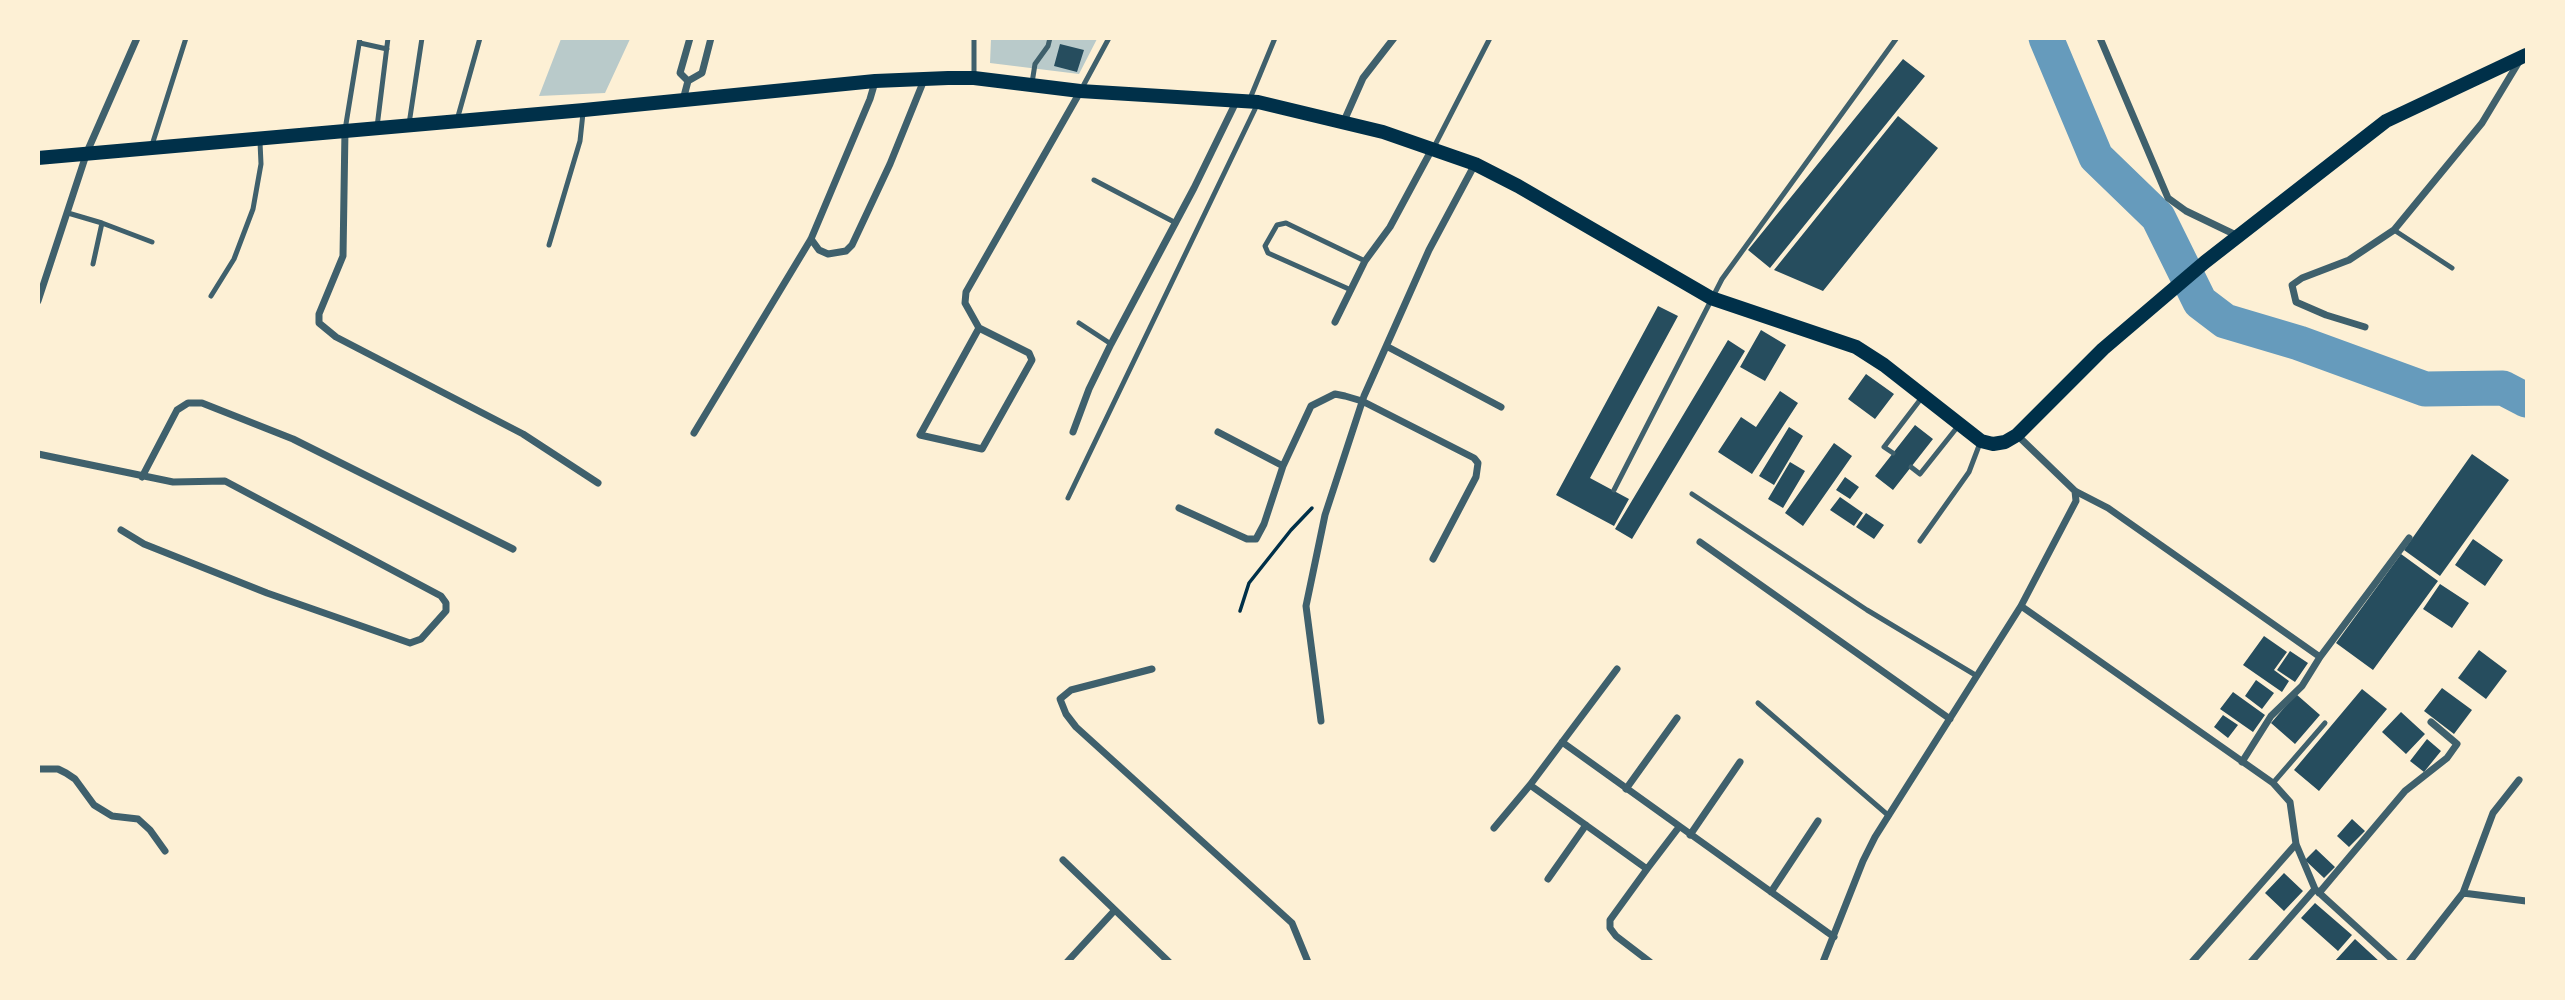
<!DOCTYPE html>
<style>
body{margin:0}
#map{position:relative;width:2565px;height:1000px;overflow:hidden;background:#fdf0d5;font-family:Manrope,sans-serif}
canvas{display:block}
.frame{position:absolute;inset:0;border:40px solid #fdf0d5;pointer-events:none}
</style>
<div id="map">
<canvas width="2565" height="1000"></canvas>
<div class="frame"></div>
</div>
<script>
const ctx = document.querySelector('canvas').getContext('2d');
ctx.lineJoin = 'round';
function fillPath(path, color) { ctx.fillStyle = color; ctx.fill(path, 'evenodd'); }
const shape = rows => new Path2D(rows.map(r => 'M' + r).join(''));
function stroke(path, color, width, dash) { ctx.strokeStyle = color; ctx.lineWidth = width; ctx.lineCap = dash ? 'butt' : 'round'; ctx.setLineDash(dash || []); ctx.stroke(path); }
fillPath(shape([
 [561,39,630,39,605,93,539,96],
 [991,39,1097,39,1079,74,990,63]
]), '#b9caca');
stroke(shape([
 [2046,38,2096,157,2158,217,2200,302,2225,321,2299,343,2425,389,2503,388,2526,400]
]), '#669bbc', 35);
fillPath(shape([
 [1060,44,1084,50,1077,72,1054,66],
 [1903,59,1925,76,1770,268,1748,250],
 [1898,116,1938,148,1823,291,1774,270],
 [1658,306,1678,316,1590,478,1629,499,1614,526,1556,495],
 [1761,330,1786,345,1765,381,1740,367],
 [1728,340,1745,351,1632,539,1615,529],
 [1866,374,1894,394,1875,419,1848,399],
 [1780,391,1798,403,1752,474,1718,452,1741,417,1756,427],
 [1915,425,1933,439,1893,490,1875,476],
 [1789,427,1803,436,1774,485,1759,476],
 [1834,443,1852,456,1803,526,1785,513],
 [2472,454,2509,480,2440,576,2404,550],
 [1790,462,1805,471,1783,508,1768,499],
 [1845,477,1859,487,1850,499,1836,490],
 [1840,497,1863,513,1854,526,1830,510],
 [1866,513,1884,525,1874,539,1856,527],
 [2473,539,2503,560,2485,586,2455,565],
 [2401,554,2438,581,2373,670,2336,643],
 [2440,584,2469,603,2452,628,2423,609],
 [2264,636,2287,652,2274,670,2289,681,2282,692,2243,665],
 [2479,650,2507,671,2486,699,2458,678],
 [2290,651,2308,663,2295,682,2277,670],
 [2256,680,2274,693,2262,709,2245,696],
 [2442,688,2472,710,2454,734,2424,711],
 [2362,689,2387,709,2319,791,2294,770],
 [2233,692,2265,715,2253,732,2220,709],
 [2296,694,2320,715,2295,744,2271,723],
 [2401,712,2425,734,2406,754,2382,732],
 [2223,715,2238,725,2228,738,2214,727],
 [2427,739,2441,751,2424,772,2410,761],
 [2352,819,2365,831,2349,847,2337,836],
 [2316,849,2335,867,2324,878,2305,860],
 [2284,873,2303,891,2284,911,2265,893],
 [2315,903,2352,935,2338,951,2301,918],
 [2355,939,2380,962,2334,962]
]), '#264d5e');
stroke(shape([
 [1240,611,1249,583,1291,530,1312,508]
]), '#003049', 3.5);
stroke(shape([
 [360,43,387,49],
 [974,77,974,38],
 [1032,83,1035,64,1048,46,1050,38],
 [1082,88,1109,38],
 [1249,101,1275,38],
 [457,120,480,38],
 [409,124,422,38],
 [377,127,388,38],
 [345,130,360,38],
 [152,145,186,38],
 [1434,147,1490,38],
 [1094,180,1176,223],
 [68,213,102,223,152,242],
 [2394,230,2452,268],
 [549,245,580,141,583,113],
 [93,264,102,223],
 [1351,290,1268,253,1265,246,1277,225,1286,223,1365,261],
 [211,296,234,259,253,209,261,164,260,142],
 [1079,323,1111,344],
 [1893,453,1884,447,1923,396],
 [1911,467,1920,474,1959,425],
 [1614,490,1722,279,1896,39],
 [1692,494,1867,610,1977,676],
 [1068,498,1257,105],
 [1920,541,1969,472,1980,443],
 [1758,703,1889,816],
 [2273,783,2325,723]
]), '#3f606c', 5);
stroke(shape([
 [2100,38,2168,198,2186,211,2238,236],
 [688,81,680,73,690,38],
 [683,100,688,81,702,73,711,38],
 [1344,121,1363,78,1394,38],
 [345,130,343,256,319,314,319,323,336,337,523,434,598,483],
 [811,239,819,250,828,254,846,251,852,245,890,164,924,80],
 [38,301,87,152,137,38],
 [1335,322,1365,261,1390,227,1432,149],
 [2365,327,2326,315,2296,302,2292,285,2302,278,2349,260,2394,230,2482,123,2520,60],
 [979,328,920,435,982,449,1032,360,1029,353,979,328,965,303,966,292,1080,92],
 [1388,347,1501,407],
 [1073,432,1089,389,1111,344,1194,188,1237,100],
 [1218,432,1283,466],
 [694,433,811,239,870,99,875,82],
 [2017,435,2075,491,2108,508,2320,657],
 [38,454,173,482,225,481,441,596,446,603,446,611,421,639,410,643,267,593,144,544,121,530],
 [142,477,177,410,188,403,202,403,293,439,513,549],
 [1179,508,1247,539,1256,539,1264,524,1283,466,1311,406,1335,394,1345,396,1362,401,1474,458,1478,463,1476,477,1433,559],
 [1700,542,1950,719],
 [2021,606,2273,783,2290,802,2296,844,2315,889,2395,962],
 [1152,669,1071,690,1060,699,1066,714,1076,727,1292,923,1308,962],
 [1321,721,1306,606,1325,515,1364,396,1429,250,1475,164],
 [1562,742,1834,937],
 [2242,762,2271,716,2302,686,2320,657,2409,538],
 [38,769,58,769,66,773,75,779,94,805,112,816,138,819,150,830,165,851],
 [1530,785,1647,869,1610,920,1610,928,1616,936,1650,962],
 [1626,789,1677,718],
 [1494,828,1530,785,1617,669],
 [1690,835,1740,762],
 [1063,860,1169,962],
 [1647,869,1679,827],
 [1548,879,1586,825],
 [1771,892,1818,821],
 [2319,893,2405,791,2447,758,2457,744,2431,722],
 [2463,893,2493,813,2519,780],
 [1067,962,1114,911],
 [1823,962,1863,861,1875,837,2021,606,2076,501,2075,491],
 [2192,962,2296,844],
 [2251,962,2315,889],
 [2409,962,2463,893,2526,901]
]), '#3f606c', 7);
stroke(shape([
 [38,158,584,110,875,81,948,78,974,78,1080,91,1258,102,1383,132,1475,164,1518,186,1711,298,1856,347,1884,365,1981,441,1993,444,2005,442,2017,435,2103,349,2205,262,2386,121,2526,55]
]), '#003049', 14);
</script>
